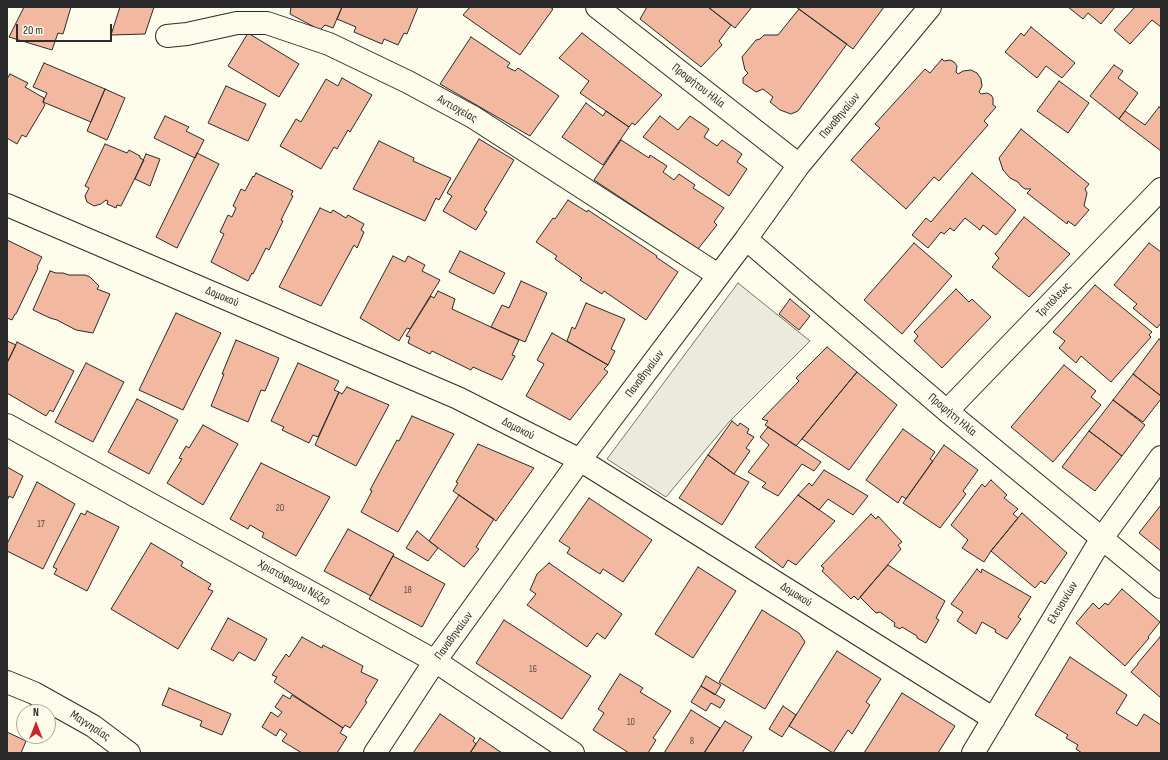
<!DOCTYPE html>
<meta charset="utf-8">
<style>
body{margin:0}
#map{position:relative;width:1168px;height:760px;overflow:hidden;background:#fdfbea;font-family:"Sofia Sans Condensed",sans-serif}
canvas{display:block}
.frame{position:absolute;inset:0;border:8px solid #2b2b2b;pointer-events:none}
.north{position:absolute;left:16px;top:704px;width:40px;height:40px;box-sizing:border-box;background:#fdfbea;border:1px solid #a9a89e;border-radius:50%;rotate:0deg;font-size:11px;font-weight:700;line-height:16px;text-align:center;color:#2b2b2b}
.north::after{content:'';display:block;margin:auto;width:14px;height:18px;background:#c62828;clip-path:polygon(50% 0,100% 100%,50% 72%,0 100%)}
.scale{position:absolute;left:16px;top:24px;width:96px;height:18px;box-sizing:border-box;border:2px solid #2b2b2b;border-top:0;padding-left:5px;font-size:12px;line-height:14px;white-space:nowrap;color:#2b2b2b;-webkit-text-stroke:3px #fdfbea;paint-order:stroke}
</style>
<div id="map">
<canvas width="1168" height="760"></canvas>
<div class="frame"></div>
<div class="north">N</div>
<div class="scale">20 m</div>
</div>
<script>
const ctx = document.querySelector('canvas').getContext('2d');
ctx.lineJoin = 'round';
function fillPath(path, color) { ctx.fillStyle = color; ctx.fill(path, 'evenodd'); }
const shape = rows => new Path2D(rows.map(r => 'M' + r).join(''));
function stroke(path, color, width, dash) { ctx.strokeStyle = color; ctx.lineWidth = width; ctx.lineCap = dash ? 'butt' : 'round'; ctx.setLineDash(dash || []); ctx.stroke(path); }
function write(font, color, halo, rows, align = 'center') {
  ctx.font = font + ' "Sofia Sans Condensed",sans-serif'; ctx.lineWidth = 3; ctx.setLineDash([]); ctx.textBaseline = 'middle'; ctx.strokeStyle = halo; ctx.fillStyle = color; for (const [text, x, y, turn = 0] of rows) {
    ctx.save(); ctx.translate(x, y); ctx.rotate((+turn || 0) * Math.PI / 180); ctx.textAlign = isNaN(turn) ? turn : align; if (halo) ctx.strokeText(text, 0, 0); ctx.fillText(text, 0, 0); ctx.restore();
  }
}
const green = shape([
 [738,283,810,341,729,422,666,497,607,459,738,283]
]);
fillPath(green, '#ecebdb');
stroke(green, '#74746e', 1);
const building = shape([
 [24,7,71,7,63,34,58,33,52,50,9,37,24,7],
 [120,7,154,7,145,34,111,35,120,7],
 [291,7,342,7,333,28,325,25,320,30,290,14,291,7],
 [342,7,418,7,407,34,404,33,398,45,384,39,382,44,354,32,356,27,337,19,342,7],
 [470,7,550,7,553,9,520,55,463,15,470,7],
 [647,7,708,7,731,25,719,41,722,45,701,67,640,19,647,7],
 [708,7,752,7,735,28,708,7],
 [796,7,884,7,853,49,796,7],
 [1068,7,1115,7,1101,24,1088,13,1083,19,1068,7],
 [1135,7,1161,7,1161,27,1152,20,1130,44,1114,30,1135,7],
 [799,9,847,44,798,111,791,114,780,110,770,102,773,97,763,89,756,92,743,83,743,78,748,73,745,70,742,57,756,40,760,39,764,35,778,35,799,9],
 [1031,27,1075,63,1062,78,1046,66,1037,78,1005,52,1021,33,1024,36,1031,27],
 [248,33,299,64,279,97,228,66,248,33],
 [582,33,662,95,635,125,632,123,629,127,580,93,589,81,559,58,582,33],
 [471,37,510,63,507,67,515,71,518,68,559,96,530,136,440,84,471,37],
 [942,59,944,61,950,60,954,62,957,66,956,72,958,74,963,71,971,70,977,73,981,79,982,86,979,92,981,94,987,93,991,95,993,98,993,105,996,107,984,121,988,125,939,181,934,177,906,209,851,160,880,128,875,124,925,69,930,73,942,59],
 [44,63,105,89,91,122,43,102,47,93,33,87,44,63],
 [1114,65,1123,71,1118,78,1138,93,1119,119,1090,96,1114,65],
 [10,74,28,83,25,87,44,98,43,102,45,105,26,137,22,135,17,144,7,138,7,79,10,74],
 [342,78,372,95,350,132,348,130,337,149,334,147,321,169,280,146,296,119,301,122,326,79,338,86,342,78],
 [1059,81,1089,103,1068,133,1037,111,1059,81],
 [226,86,266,104,248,141,208,123,226,86],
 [105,89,125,98,107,140,87,131,105,89],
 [586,103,603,116,606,111,629,127,603,165,562,137,586,103],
 [1159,107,1161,109,1161,151,1119,119,1125,111,1145,125,1159,107],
 [165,116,189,127,186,131,204,140,195,158,154,138,165,116],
 [660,116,678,130,690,116,709,129,704,137,717,146,722,140,742,154,737,162,747,169,729,196,643,137,660,116],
 [1021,129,1089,184,1085,189,1087,193,1084,206,1089,210,1075,226,1068,221,1067,224,1027,193,1031,189,1025,189,1021,186,1018,182,1010,178,1003,170,999,158,1021,129],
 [479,139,514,160,484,210,487,212,476,230,443,211,452,196,447,193,479,139],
 [621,140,649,158,650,155,667,166,663,172,674,180,679,174,695,185,693,188,724,208,714,222,717,225,698,249,594,180,621,140],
 [379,141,414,158,413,161,451,178,439,200,436,198,425,221,353,189,379,141],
 [105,144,127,153,129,150,140,156,140,158,144,160,121,206,117,205,116,208,107,204,108,201,106,200,101,204,94,206,87,202,85,196,89,188,85,186,105,144],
 [197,153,219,164,177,248,156,237,197,153],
 [146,154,160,159,150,186,135,179,146,154],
 [256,173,293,191,291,195,293,196,281,220,283,221,269,250,266,248,253,274,252,273,248,281,211,262,224,234,220,232,228,215,232,217,236,208,233,206,241,189,245,191,253,176,254,177,256,173],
 [972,173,1016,210,996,235,983,225,980,230,965,218,954,231,950,228,944,234,941,232,928,248,912,235,926,218,931,222,972,173],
 [568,200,587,212,588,210,657,256,656,257,678,272,646,320,604,291,602,294,580,280,582,278,555,259,557,256,536,242,553,218,555,219,568,200],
 [320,208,331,213,333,210,346,218,348,215,364,224,361,230,364,232,357,248,354,245,321,306,279,287,320,208],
 [1024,217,1070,254,1029,297,992,267,999,258,995,254,1024,217],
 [7,240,42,257,37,267,38,268,16,314,15,314,12,320,7,318,7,240],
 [914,243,952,276,902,334,864,300,914,243],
 [1149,243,1161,252,1161,323,1157,328,1133,308,1137,304,1114,285,1149,243],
 [460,251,505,273,494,294,449,272,460,251],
 [393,256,405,262,408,256,425,265,422,271,440,280,410,329,407,328,399,341,360,318,393,256],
 [50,271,56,273,63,273,69,275,85,275,90,277,99,286,97,289,110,294,93,333,76,330,57,320,50,318,33,310,50,271],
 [521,281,547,293,525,342,491,327,502,305,509,308,521,281],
 [1095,285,1152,332,1149,335,1151,337,1111,382,1081,356,1076,363,1059,348,1065,341,1053,332,1095,285],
 [956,289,969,302,972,299,991,317,942,368,914,341,918,336,914,332,956,289],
 [438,291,455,299,452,309,519,340,512,355,515,356,502,380,473,367,471,370,432,351,430,354,408,343,410,337,406,336,431,296,434,298,438,291],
 [790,299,810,316,799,330,779,314,790,299],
 [586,303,625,319,611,349,615,351,608,365,567,341,572,327,575,329,586,303],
 [176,313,221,333,183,410,139,390,176,313],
 [552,333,608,365,604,369,608,372,570,420,526,396,544,364,537,360,552,333],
 [1159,339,1161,340,1161,396,1133,374,1159,339],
 [236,340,279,358,265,391,261,390,248,422,211,406,224,374,222,374,236,340],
 [7,341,16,345,7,363,7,341],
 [17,342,74,371,53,412,50,410,46,416,7,393,7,363,17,342],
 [827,347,857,372,796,446,765,425,768,421,762,419,799,381,796,378,827,347],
 [86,363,124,382,93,442,55,422,86,363],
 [298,363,339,381,334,390,339,392,318,437,313,435,309,443,282,430,284,427,271,421,298,363],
 [1064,365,1096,391,1091,397,1101,405,1053,462,1011,427,1064,365],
 [857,372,897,405,849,470,802,439,857,372],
 [1133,374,1161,396,1161,399,1143,422,1113,400,1133,374],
 [347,387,389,405,356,466,315,445,339,392,342,394,347,387],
 [137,399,178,420,149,474,108,452,137,399],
 [1113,400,1145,425,1122,456,1089,431,1113,400],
 [412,416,454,434,398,532,361,512,372,491,370,490,397,440,399,441,412,416],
 [732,421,738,426,740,423,749,429,747,433,754,437,746,448,750,451,734,474,708,455,732,421],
 [203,425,238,444,203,505,167,483,182,459,179,458,186,446,189,448,203,425],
 [768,427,821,462,814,471,802,464,778,496,762,487,766,483,748,472,769,445,760,437,768,427],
 [903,429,935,452,930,459,933,461,906,499,902,496,898,503,866,480,903,429],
 [1089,431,1122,456,1095,491,1062,467,1089,431],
 [478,444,534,468,496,521,453,491,458,483,456,482,478,444],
 [944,445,978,470,963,491,966,494,940,528,903,503,944,445],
 [708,455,734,474,749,482,722,525,679,498,708,455],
 [261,463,330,497,296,556,262,537,264,533,250,525,248,529,230,519,261,463],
 [7,467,23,476,13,498,9,496,7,501,7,467],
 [824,470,868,496,853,515,828,499,819,510,798,495,809,483,812,486,824,470],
 [991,480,1007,495,1004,498,1018,509,1013,514,1018,518,991,551,984,562,962,548,968,540,951,525,982,484,985,487,991,480],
 [37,482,75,504,43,569,7,551,7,544,37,482],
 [459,495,494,519,476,547,479,549,464,567,429,541,459,495],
 [798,495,835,521,796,565,788,560,783,568,755,547,798,495],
 [589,498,652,540,623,582,603,569,600,574,567,553,570,548,559,541,589,498],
 [1161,505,1161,551,1139,533,1161,505],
 [87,511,119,527,87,591,54,574,57,569,53,567,81,513,85,515,87,511],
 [1022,513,1067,553,1045,584,1041,581,1035,588,991,551,1022,513],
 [871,514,876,519,878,516,902,542,898,545,901,549,858,600,854,596,851,599,822,571,824,568,821,566,871,514],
 [348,529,394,554,371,596,324,571,348,529],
 [417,531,438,548,428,561,406,548,417,531],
 [151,543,183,562,181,566,211,584,208,589,213,591,178,649,111,609,151,543],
 [393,556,445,584,422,627,369,599,393,556],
 [549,563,622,614,605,639,597,633,587,647,527,605,536,594,530,590,537,574,549,563],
 [888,565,945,601,936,618,939,620,926,643,917,638,917,636,902,627,900,629,894,626,895,623,880,612,876,613,860,597,888,565],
 [698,567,736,591,693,658,655,634,698,567],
 [977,569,981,573,982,569,1031,597,1018,617,1021,619,1007,639,995,632,996,630,982,622,976,634,957,621,963,612,951,604,977,569],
 [1122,589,1160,622,1148,637,1149,638,1125,666,1076,623,1093,603,1099,609,1105,603,1108,605,1122,589],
 [762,610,799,633,805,642,765,709,719,682,762,610],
 [228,618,267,639,255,661,239,652,233,661,211,649,228,618],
 [504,620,591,676,562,719,476,663,504,620],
 [302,637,322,648,323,645,363,666,361,672,378,680,365,701,367,702,350,728,345,725,343,728,274,682,277,677,272,675,286,654,289,657,302,637],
 [1160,637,1161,639,1161,698,1131,672,1138,664,1138,663,1160,637],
 [837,651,881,679,866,702,870,705,852,734,848,730,833,753,789,726,837,651],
 [1070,657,1127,695,1116,713,1137,726,1144,714,1161,725,1161,753,1082,753,1076,749,1078,745,1066,738,1068,735,1035,715,1070,657],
 [620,674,643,688,640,692,671,711,653,738,656,740,648,753,629,753,593,730,604,713,598,709,620,674],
 [706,676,721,685,715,695,701,686,706,676],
 [701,686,725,700,720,708,711,703,706,711,691,702,701,686],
 [169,688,231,714,222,735,200,726,202,721,162,705,169,688],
 [902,693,955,726,938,753,864,753,902,693],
 [283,695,290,699,292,695,343,728,340,733,347,737,337,753,302,753,282,741,287,734,280,729,276,736,262,727,271,712,278,717,282,712,275,707,283,695],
 [783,706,796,715,782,737,769,729,783,706],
 [691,710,720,728,704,753,664,753,691,710],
 [440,714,475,738,473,741,476,744,470,753,413,753,440,714],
 [725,721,752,737,742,753,704,753,725,721],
 [7,732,26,741,21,753,7,753,7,732],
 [480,738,502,753,470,753,480,738]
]);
fillPath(building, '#f2b8a0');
stroke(building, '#2b2b2b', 1);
const minor = shape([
 [597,7,799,165],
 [167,36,187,34,237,23,267,23,329,44,408,82,473,117,718,275],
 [7,205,458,398,580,460,994,719],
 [746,239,947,411,1161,587],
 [947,411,1161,189],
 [7,425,435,661,573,753],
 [7,682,34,693,93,726,129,753],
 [375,753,435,661,580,460,746,239,799,165,930,7],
 [973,753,1102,538,1161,457]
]);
stroke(minor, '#2b2b2b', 24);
stroke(minor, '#fdfbea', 22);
write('10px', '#5d4e48', null, [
 ["20",280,508],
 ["17",41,524],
 ["18",408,590],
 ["16",533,669],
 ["10",631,722],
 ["8",692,741]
]);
write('12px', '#2b2b2b', '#fdfbea', [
 ["Προφήτου Ηλία",698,86,38],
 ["Αντιοχείας",457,109,29],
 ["Παναθηναίων",840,116,-50],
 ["Δομοκού",222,297,23],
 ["Τριπόλεως",1054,300,-46],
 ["Παναθηναίων",645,374,-53],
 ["Προφήτη Ηλία",952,415,40],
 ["Δομοκού",518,429,27],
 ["Χριστόφορου Νέζερ",294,583,29],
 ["Δομοκού",796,595,32],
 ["Ελευσινίων",1063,603,-59],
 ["Παναθηναίων",454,636,-54],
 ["Μαγνησίας",90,726,33]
]);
</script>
